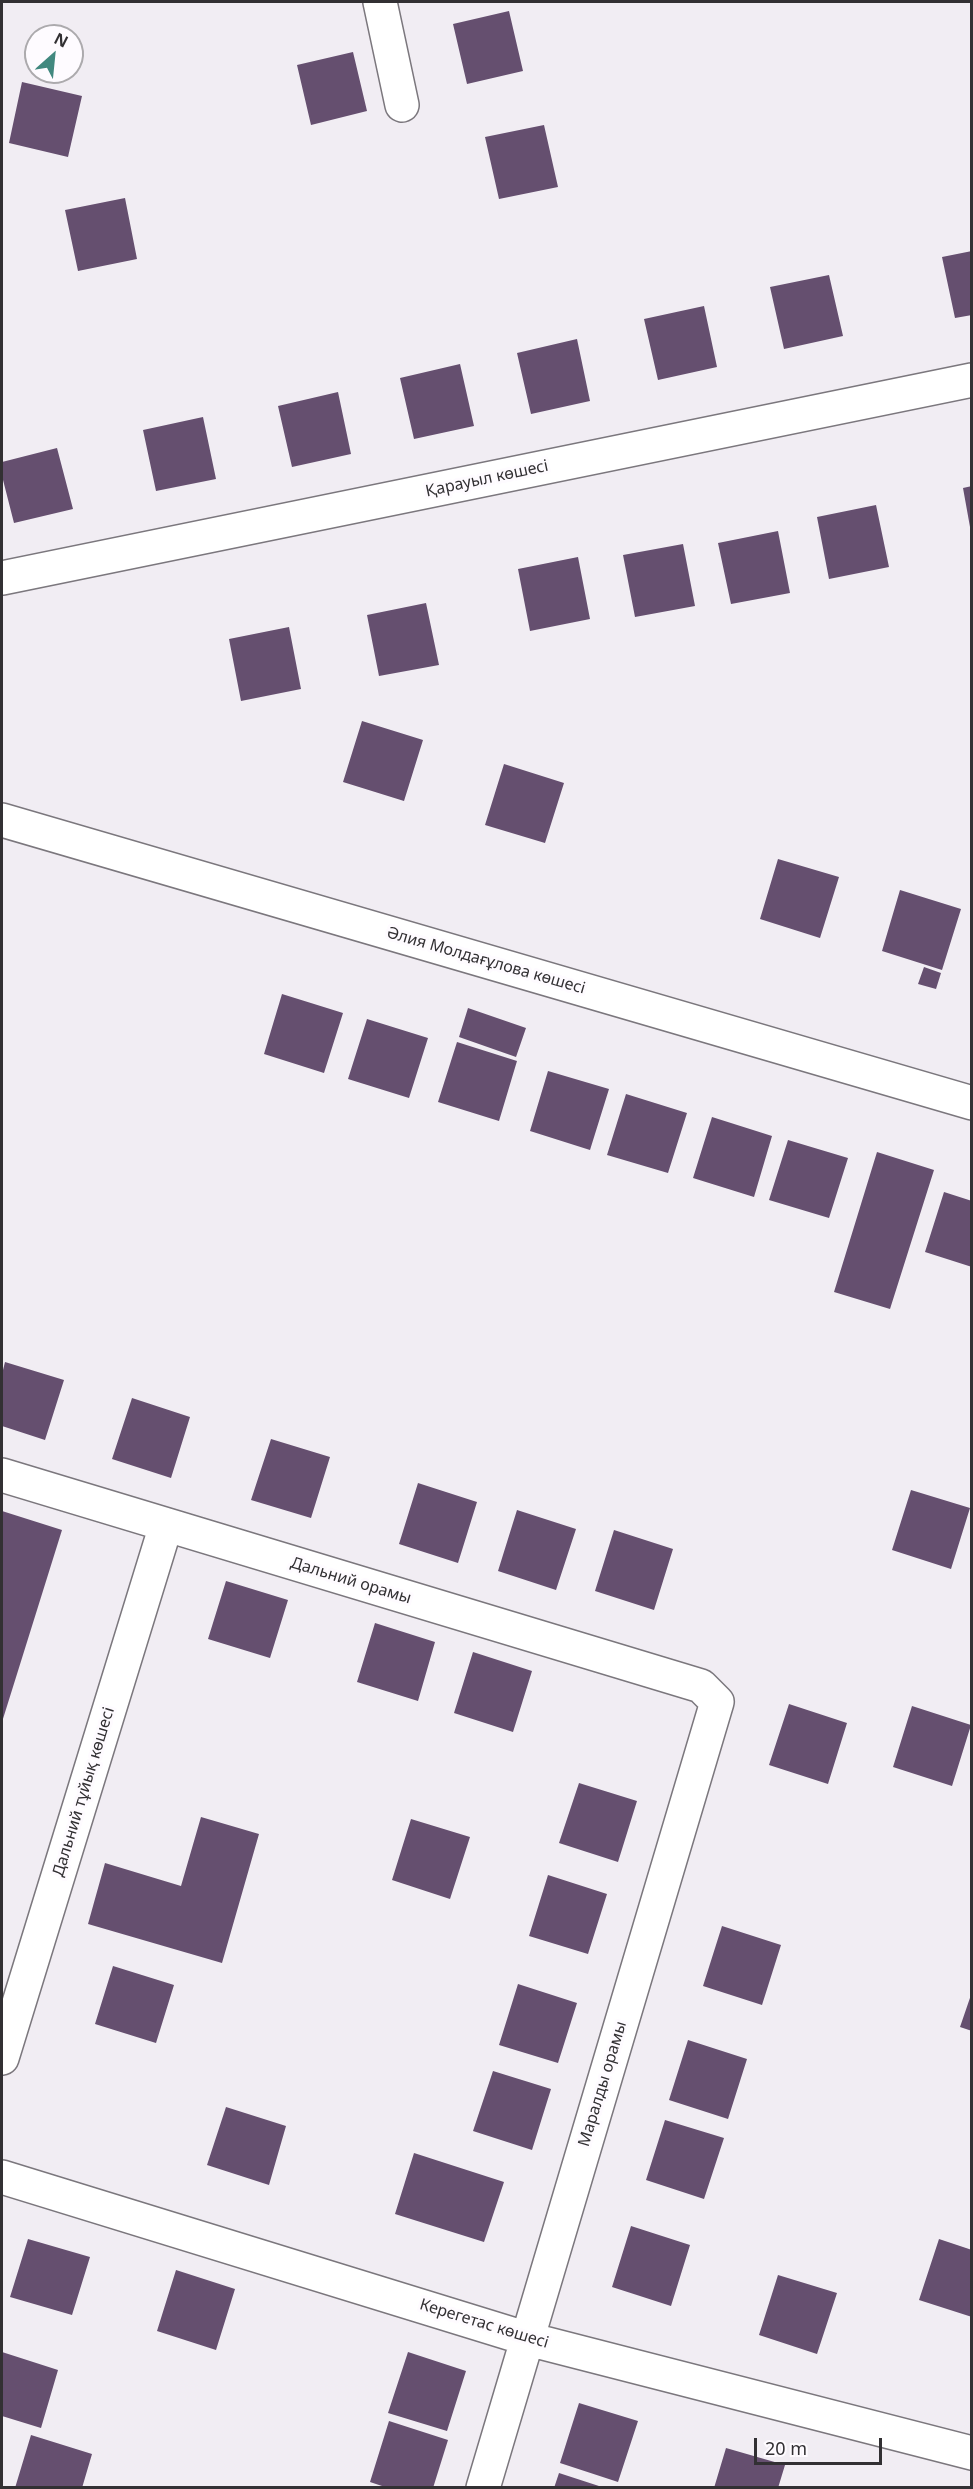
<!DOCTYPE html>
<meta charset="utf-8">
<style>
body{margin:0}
#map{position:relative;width:973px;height:2489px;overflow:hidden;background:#f1edf3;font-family:"Noto Sans",sans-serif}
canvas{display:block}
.frame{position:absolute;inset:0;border:3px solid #323033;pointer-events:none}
.north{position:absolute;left:24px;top:24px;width:60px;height:60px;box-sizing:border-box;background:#fefbff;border:2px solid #acaaad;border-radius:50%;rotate:27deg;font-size:16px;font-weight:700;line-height:24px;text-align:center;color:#323033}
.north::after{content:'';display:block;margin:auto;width:21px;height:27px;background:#41887f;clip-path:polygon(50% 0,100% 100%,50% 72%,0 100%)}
.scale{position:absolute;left:754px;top:2438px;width:128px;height:27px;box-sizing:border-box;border:3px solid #323033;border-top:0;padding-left:8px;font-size:18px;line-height:21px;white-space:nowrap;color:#323033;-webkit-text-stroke:4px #fefbff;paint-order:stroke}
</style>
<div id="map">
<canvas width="973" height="2489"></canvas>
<div class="frame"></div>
<div class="north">N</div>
<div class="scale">20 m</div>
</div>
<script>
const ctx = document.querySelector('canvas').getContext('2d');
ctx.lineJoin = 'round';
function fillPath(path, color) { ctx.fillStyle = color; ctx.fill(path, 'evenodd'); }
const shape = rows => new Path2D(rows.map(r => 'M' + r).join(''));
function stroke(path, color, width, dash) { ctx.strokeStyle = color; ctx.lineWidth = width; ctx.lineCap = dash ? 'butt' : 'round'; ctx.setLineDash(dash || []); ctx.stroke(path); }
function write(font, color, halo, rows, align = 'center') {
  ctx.font = font + ' "Noto Sans",sans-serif'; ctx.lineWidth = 6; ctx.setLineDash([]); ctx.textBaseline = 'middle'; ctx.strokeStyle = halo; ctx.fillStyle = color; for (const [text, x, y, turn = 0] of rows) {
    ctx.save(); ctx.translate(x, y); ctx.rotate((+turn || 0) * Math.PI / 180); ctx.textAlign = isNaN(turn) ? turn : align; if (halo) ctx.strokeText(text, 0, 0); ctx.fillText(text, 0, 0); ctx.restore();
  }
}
fillPath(shape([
 [509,11,523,71,467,84,453,24],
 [353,52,367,111,311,125,297,65],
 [22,82,82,96,68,157,9,143],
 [544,125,558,187,499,199,485,137],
 [125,198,137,259,78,271,65,210],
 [972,251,972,315,955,318,942,257],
 [829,275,843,336,784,349,770,287],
 [704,306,717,367,658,380,644,319],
 [577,339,590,401,531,414,517,353],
 [460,364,474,426,414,439,400,378],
 [338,392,351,454,292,467,278,406],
 [203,417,216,479,156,491,143,430],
 [57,448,73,509,14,523,2,476,2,462],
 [972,486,972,527,970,527,963,488],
 [876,505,889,567,829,579,817,517],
 [778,531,790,593,731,604,718,543],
 [683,544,695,606,635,617,623,555],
 [578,557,590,619,530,631,518,569],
 [426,603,439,665,379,676,367,615],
 [289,627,301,689,241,701,229,639],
 [362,721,423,740,404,801,343,782],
 [504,764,564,783,545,843,485,825],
 [778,859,839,877,820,938,760,919],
 [900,890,961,909,942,970,882,951],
 [924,967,941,973,936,989,918,984],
 [282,994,343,1013,324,1073,264,1054],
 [468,1008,526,1028,516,1057,459,1037],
 [367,1019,428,1038,409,1098,348,1079],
 [457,1042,517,1061,499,1121,438,1102],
 [548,1071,609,1089,590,1150,530,1131],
 [626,1094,687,1113,668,1173,607,1155],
 [712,1117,772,1136,754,1197,693,1178],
 [788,1140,848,1158,829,1218,769,1200],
 [877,1152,934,1170,890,1309,834,1292],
 [944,1192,972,1201,972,1267,925,1252],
 [5,1362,64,1380,45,1440,2,1426,2,1374],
 [132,1398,190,1417,171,1478,112,1459],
 [271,1439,330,1457,311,1518,251,1500],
 [418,1483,477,1502,458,1563,399,1544],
 [911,1490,970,1508,951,1569,892,1550],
 [517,1510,576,1529,556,1590,498,1571],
 [2,1511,62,1530,2,1722],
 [614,1530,673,1549,654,1610,595,1591],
 [226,1581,288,1600,270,1658,208,1639],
 [375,1623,435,1642,418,1701,357,1682],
 [473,1652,532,1671,513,1732,454,1713],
 [789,1704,847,1723,828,1784,769,1765],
 [912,1706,971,1725,952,1786,893,1767],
 [579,1783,637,1801,618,1862,559,1843],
 [201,1817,259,1834,222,1963,88,1924,105,1863,181,1886],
 [411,1819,470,1837,450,1899,392,1880],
 [548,1875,607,1894,588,1954,529,1936],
 [722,1926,781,1945,762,2005,703,1986],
 [113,1966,174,1985,156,2043,95,2024],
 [518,1984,577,2003,558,2063,499,2045],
 [972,1992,972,2031,960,2027],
 [688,2040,747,2059,728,2119,669,2100],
 [493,2071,551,2089,532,2150,473,2131],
 [226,2107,286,2126,269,2185,207,2165],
 [665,2120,724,2138,704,2199,646,2180],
 [414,2153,504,2182,484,2242,395,2214],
 [631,2226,690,2245,671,2306,612,2287],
 [28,2239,90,2257,72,2315,10,2297],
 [939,2239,972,2250,972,2317,919,2300],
 [176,2270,235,2289,216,2350,157,2331],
 [778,2275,837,2293,817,2354,759,2335],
 [2,2352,58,2370,41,2428,2,2416],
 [408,2352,466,2371,447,2431,388,2413],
 [579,2403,638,2421,618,2482,560,2463],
 [389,2421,448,2440,433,2488,388,2488,370,2482],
 [31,2435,92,2454,82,2488,15,2488],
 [726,2448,785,2465,778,2488,714,2488],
 [559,2473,602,2487,602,2488,554,2488]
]), '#654f6f');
const minor = shape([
 [380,2,402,105],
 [2,578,972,380],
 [2,820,972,1103],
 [2,1475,701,1686,717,1702,483,2488],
 [2,2058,166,1525],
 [2,2177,528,2339,972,2453]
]);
stroke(minor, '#7b777d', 36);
stroke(minor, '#fff', 33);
write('16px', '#323033', '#fefbff', [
 ["Қарауыл көшесі",487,479,-12],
 ["Әлия Молдағұлова көшесі",486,961,16],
 ["Дальний орамы",351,1581,17],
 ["Дальний тұйық көшесі",84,1792,-73],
 ["Маралды орамы",603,2084,-73],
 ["Керегетас көшесі",484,2324,17]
]);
</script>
